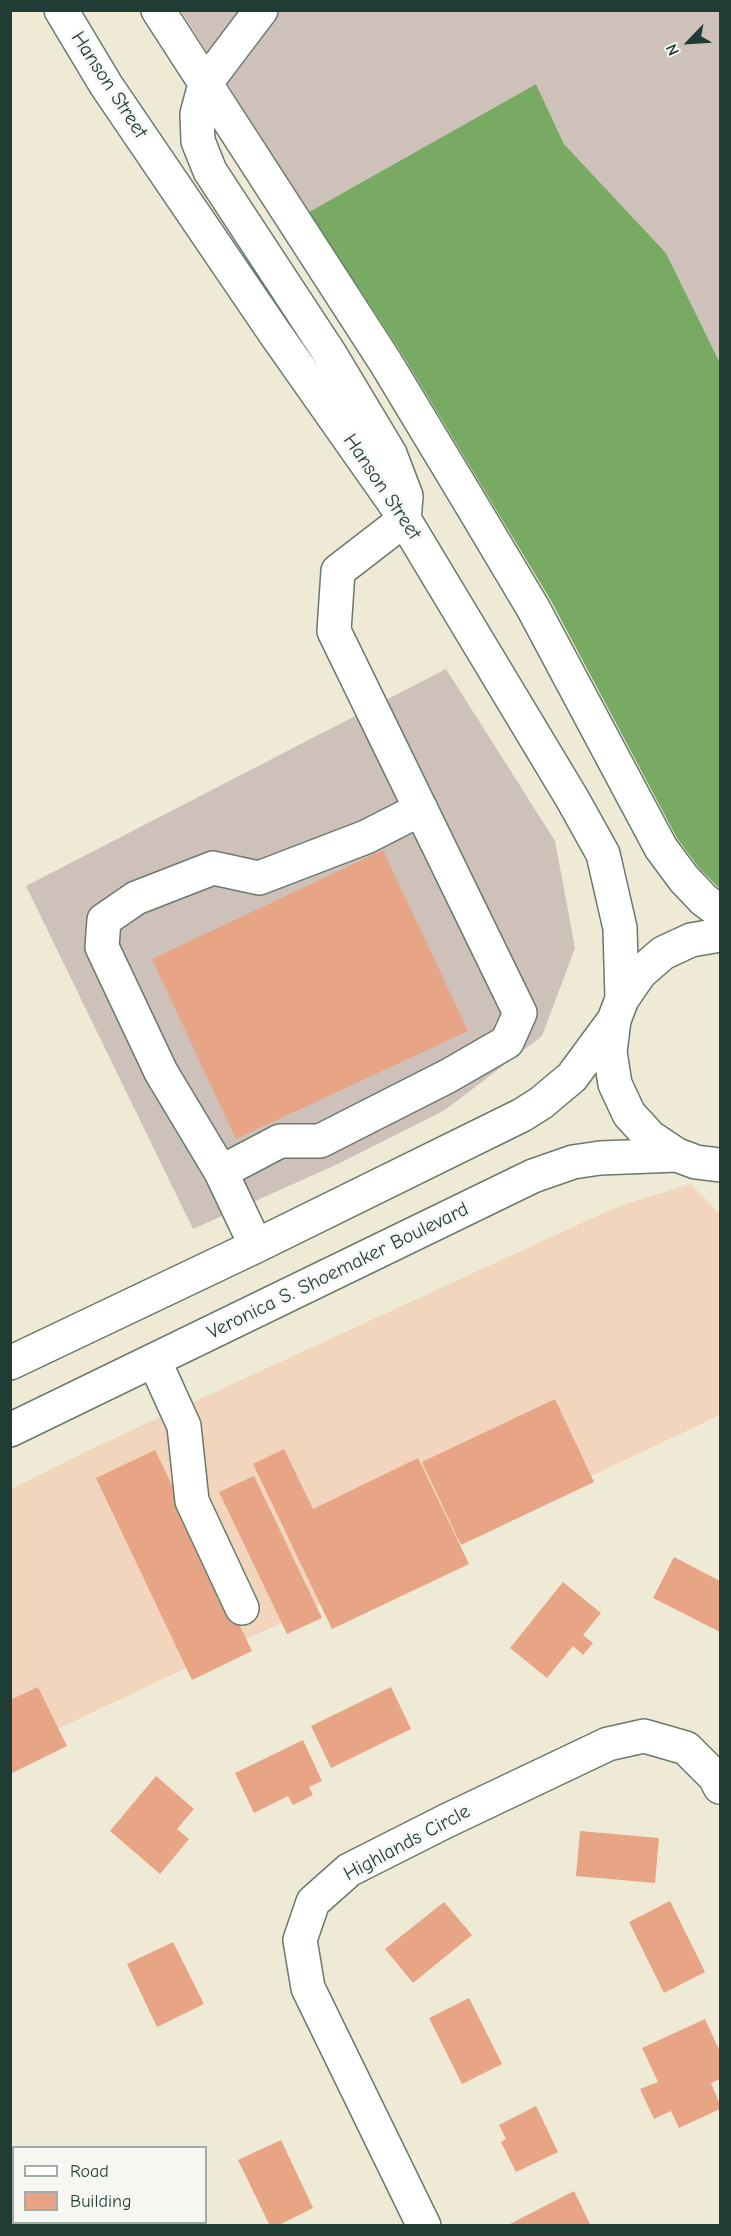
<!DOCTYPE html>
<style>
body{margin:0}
#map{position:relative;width:731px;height:2236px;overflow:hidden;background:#efead5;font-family:"Comic Neue",sans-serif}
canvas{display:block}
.frame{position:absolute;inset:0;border:12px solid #1f3d34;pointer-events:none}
.legend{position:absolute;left:12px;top:2146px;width:195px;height:78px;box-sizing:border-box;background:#f6f6f2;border:2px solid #a0aca6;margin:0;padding:8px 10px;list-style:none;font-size:18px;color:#1f3d34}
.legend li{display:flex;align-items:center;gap:12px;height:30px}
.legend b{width:30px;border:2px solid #a0aca6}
.north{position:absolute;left:659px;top:12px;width:60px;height:60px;-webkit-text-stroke:4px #f6f6f2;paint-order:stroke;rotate:245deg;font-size:16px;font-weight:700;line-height:24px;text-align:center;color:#1f3d34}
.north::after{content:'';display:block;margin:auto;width:21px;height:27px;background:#1f3d34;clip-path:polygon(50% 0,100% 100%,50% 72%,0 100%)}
</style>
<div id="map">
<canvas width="731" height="2236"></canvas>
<div class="frame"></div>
<ul class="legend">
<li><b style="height:8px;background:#fff"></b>Road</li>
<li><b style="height:16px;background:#e8a585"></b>Building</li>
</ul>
<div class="north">N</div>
</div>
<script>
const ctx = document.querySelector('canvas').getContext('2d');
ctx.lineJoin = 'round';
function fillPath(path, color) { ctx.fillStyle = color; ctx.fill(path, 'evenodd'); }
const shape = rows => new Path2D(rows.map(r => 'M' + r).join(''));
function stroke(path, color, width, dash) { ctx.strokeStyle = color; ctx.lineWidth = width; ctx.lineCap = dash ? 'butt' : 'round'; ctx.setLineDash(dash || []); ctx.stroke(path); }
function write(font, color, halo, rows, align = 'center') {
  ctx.font = font + ' "Comic Neue",sans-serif'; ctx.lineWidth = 5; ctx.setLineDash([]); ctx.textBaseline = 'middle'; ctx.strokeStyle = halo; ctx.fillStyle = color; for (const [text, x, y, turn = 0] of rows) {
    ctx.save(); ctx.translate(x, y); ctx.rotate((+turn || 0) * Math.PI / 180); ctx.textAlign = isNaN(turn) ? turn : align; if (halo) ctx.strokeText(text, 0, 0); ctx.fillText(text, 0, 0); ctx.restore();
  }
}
fillPath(shape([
 [691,1184,720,1214,720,1415,11,1751,11,1489,102,1444,619,1206]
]), '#f1d5bd');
fillPath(shape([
 [181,11,720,11,720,363,666,253,564,144,536,84,309,212],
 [446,669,555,841,575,948,542,1036,445,1110,340,1163,193,1229,26,886]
]), '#cec1ba');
fillPath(shape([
 [536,84,564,144,666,253,720,363,720,889,699,868,677,838,550,599,402,354,309,212]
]), '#79aa64');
fillPath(shape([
 [383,850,468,1031,236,1139,152,959],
 [555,1399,594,1482,461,1545,422,1462],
 [284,1449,313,1509,418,1458,469,1564,332,1629,253,1464],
 [155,1450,252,1651,192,1680,96,1478],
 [254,1476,322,1618,287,1634,219,1492],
 [674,1557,720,1581,720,1632,653,1598],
 [563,1582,601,1613,583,1635,593,1643,583,1655,573,1646,547,1678,510,1648],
 [38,1687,67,1746,10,1774,10,1700],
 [391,1687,411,1729,331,1768,311,1726],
 [303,1740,322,1781,309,1787,313,1795,293,1805,288,1796,254,1813,235,1773],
 [156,1776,194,1809,177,1829,189,1839,160,1874,110,1831],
 [580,1831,659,1838,655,1883,576,1876],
 [670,1901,705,1972,664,1993,629,1922],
 [444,1902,472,1935,413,1983,385,1949],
 [173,1942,204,2004,157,2027,127,1964],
 [469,1998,502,2064,462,2084,429,2018],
 [705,2019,720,2052,720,2079,711,2083,720,2104,720,2109,679,2128,671,2111,654,2119,640,2089,658,2082,642,2048],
 [536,2106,558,2152,516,2172,501,2142,506,2139,499,2125],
 [281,2140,313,2208,277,2226,270,2226,238,2160],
 [574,2191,591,2226,506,2226]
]), '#e8a585');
const minor = shape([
 [61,10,106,85,274,332,395,504,573,800,603,854,620,928,622,999],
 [158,10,386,363,471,504,533,608,661,848,684,879,704,900,720,912],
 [720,935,691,940,663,953,640,973,622,999,614,1020,610,1052,615,1084,629,1114,650,1137,677,1155,696,1162,720,1165],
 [221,1172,280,1141,320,1141,448,1076,507,1042,520,1013,334,631,338,571,404,520,406,496,390,454,330,354,210,171,198,141,197,114,205,84,261,10],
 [256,1246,221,1172,161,1072,102,947,104,920,136,898,213,868,259,878,366,837,421,809],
 [154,1360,184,1426,192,1501,242,1608],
 [10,1363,256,1246,522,1115,541,1103,572,1077,614,1020],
 [10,1430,533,1176,573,1162,600,1158,677,1155],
 [424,2226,308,1988,300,1940,313,1902,349,1870,446,1821,608,1744,644,1736,686,1748,715,1777,720,1787]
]);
stroke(minor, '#687a6c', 36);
stroke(minor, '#fff', 33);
write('20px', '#1f3d34', '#f6f6f2', [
 ["Hanson Street",109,85,57],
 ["Hanson Street",382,487,56],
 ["Veronica S. Shoemaker Boulevard",338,1271,-26],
 ["Highlands Circle",407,1843,-28]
]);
</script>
